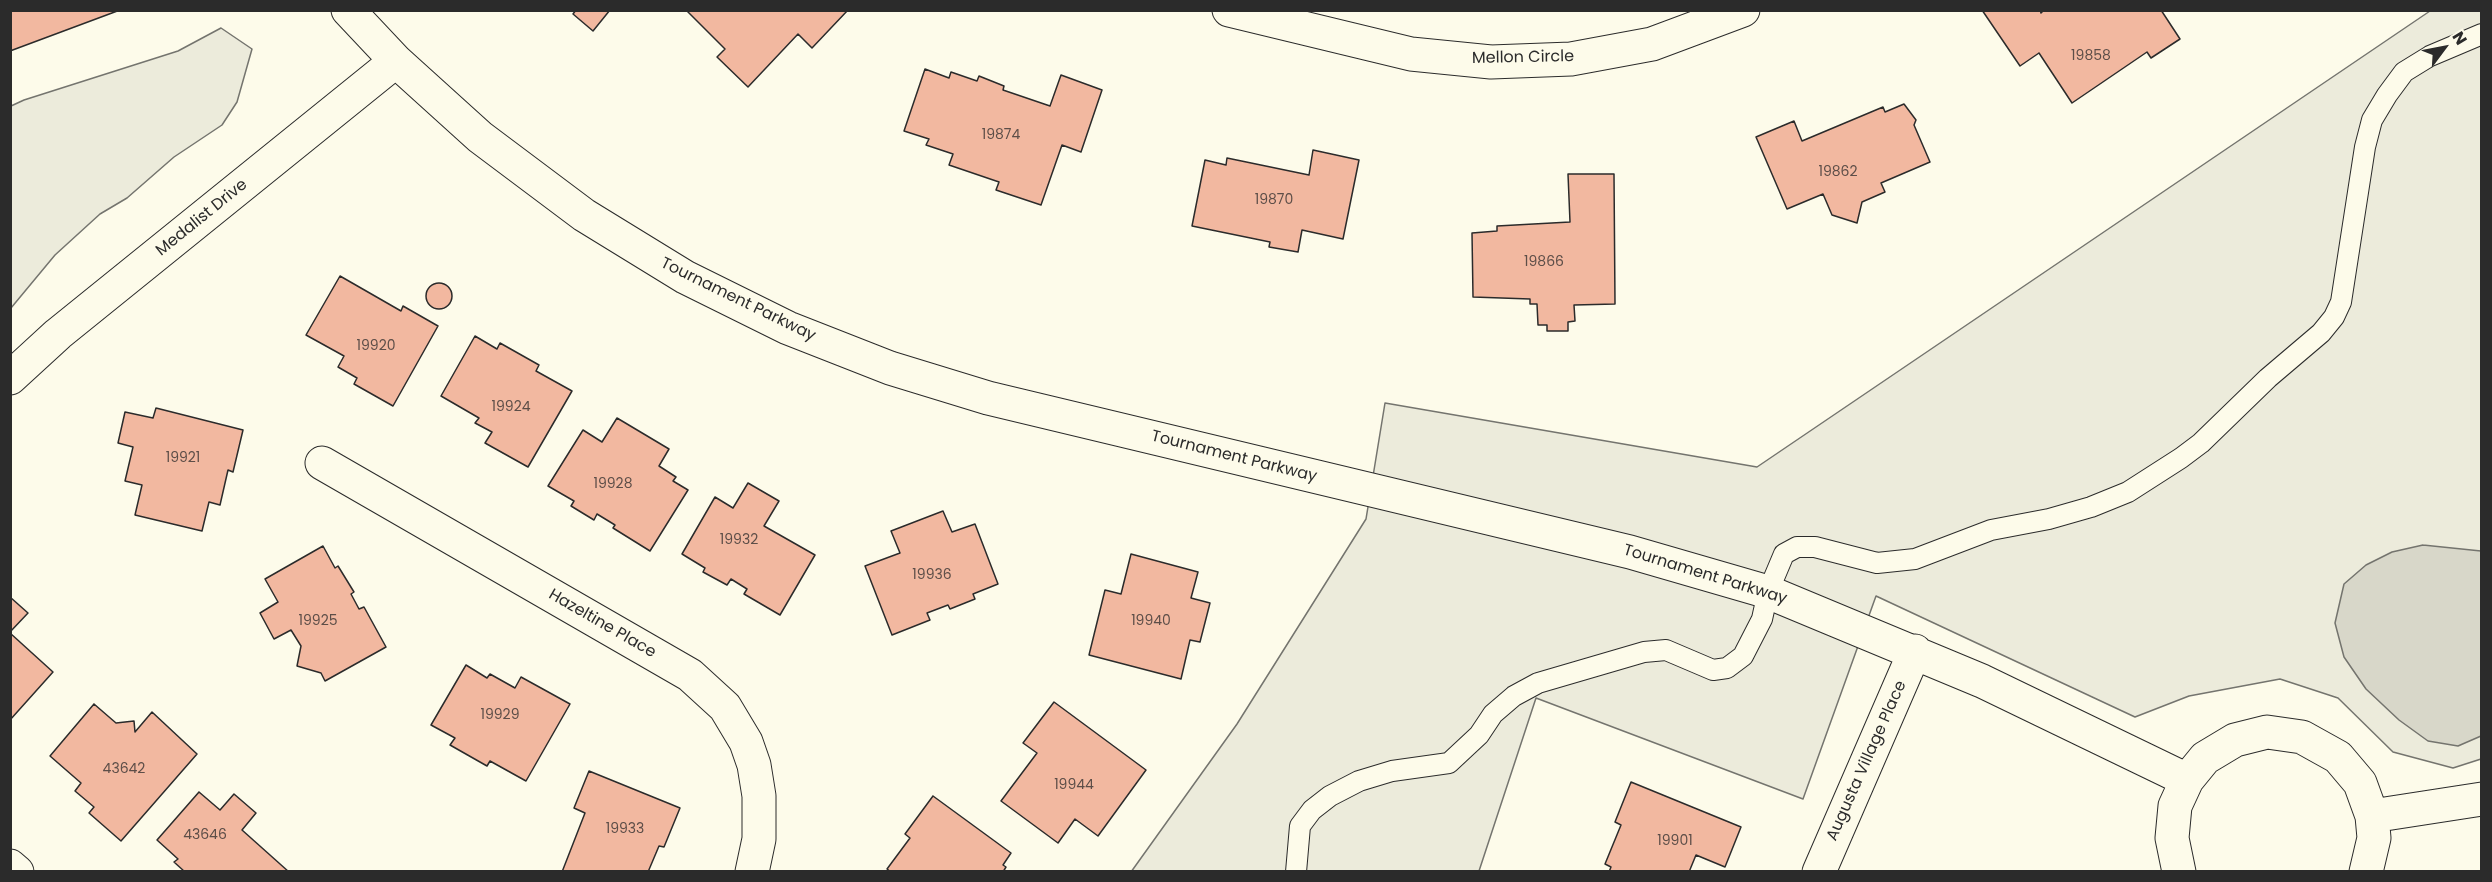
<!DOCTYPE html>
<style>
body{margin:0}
#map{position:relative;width:2492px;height:882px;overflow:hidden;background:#fdfbea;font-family:Poppins,sans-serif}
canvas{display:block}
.frame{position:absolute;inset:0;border:12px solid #2b2b2b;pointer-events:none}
.north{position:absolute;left:2414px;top:18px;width:60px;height:60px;-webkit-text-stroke:4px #fdfbea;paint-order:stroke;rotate:58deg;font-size:16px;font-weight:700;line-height:24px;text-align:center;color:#2b2b2b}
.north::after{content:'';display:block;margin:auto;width:21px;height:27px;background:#2b2b2b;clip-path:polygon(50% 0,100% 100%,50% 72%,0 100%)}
</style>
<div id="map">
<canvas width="2492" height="882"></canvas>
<div class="frame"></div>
<div class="north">N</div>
</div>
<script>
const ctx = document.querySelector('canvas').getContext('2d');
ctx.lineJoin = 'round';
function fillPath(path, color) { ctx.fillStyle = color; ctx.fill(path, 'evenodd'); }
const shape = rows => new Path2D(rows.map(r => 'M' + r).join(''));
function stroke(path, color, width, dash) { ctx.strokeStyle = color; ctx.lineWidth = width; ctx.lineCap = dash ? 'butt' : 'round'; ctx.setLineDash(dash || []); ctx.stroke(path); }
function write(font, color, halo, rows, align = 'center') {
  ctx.font = font + ' Poppins,sans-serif'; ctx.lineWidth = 4.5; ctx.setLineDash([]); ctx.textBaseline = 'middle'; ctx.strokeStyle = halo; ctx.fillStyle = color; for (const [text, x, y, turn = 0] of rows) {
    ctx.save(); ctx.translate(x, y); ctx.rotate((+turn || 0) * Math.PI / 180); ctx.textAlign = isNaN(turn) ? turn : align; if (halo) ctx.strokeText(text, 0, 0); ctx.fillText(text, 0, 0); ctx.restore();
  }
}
const green = shape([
 [2430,11,2481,11,2481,759,2453,768,2393,752,2338,698,2280,679,2189,696,2135,717,1876,596,1803,799,1536,698,1479,871,1131,872,1237,724,1366,519,1385,403,1757,467,2430,11],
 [221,28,252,49,237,102,222,125,174,157,127,198,100,214,55,255,11,308,11,106,24,100,178,51,221,28]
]);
fillPath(green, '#ecebdb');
stroke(green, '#74746e', 1.5);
const water = shape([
 [2423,545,2481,551,2481,736,2458,746,2428,741,2399,720,2366,689,2344,657,2335,623,2344,584,2366,565,2392,552,2423,545]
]);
fillPath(water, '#d8d7c9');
stroke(water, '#74746e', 1.5);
const building = shape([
 [10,10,120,10,10,51,10,10],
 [576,10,610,10,593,31,573,14,576,10],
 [686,10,848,10,812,48,798,34,748,87,717,57,725,49,686,10],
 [1982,10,2040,10,2041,13,2044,10,2161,10,2180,39,2151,58,2147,52,2072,103,2039,53,2020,66,1982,10],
 [925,69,949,78,951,72,977,81,979,76,1004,86,1003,90,1050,106,1061,75,1102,90,1081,152,1062,145,1041,205,996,190,999,182,949,165,953,154,926,145,929,139,904,131,925,69],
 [1904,104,1916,120,1914,125,1930,162,1881,183,1885,192,1862,202,1857,223,1832,215,1823,194,1787,209,1756,137,1794,121,1802,141,1883,107,1885,112,1904,104],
 [1313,150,1359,160,1343,239,1302,230,1298,252,1269,247,1270,242,1192,226,1205,160,1226,165,1227,158,1309,175,1313,150],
 [1568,174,1614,174,1615,304,1574,305,1575,321,1568,322,1568,331,1547,331,1547,325,1538,325,1537,304,1530,304,1530,299,1473,297,1472,233,1497,231,1497,226,1570,222,1568,174],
 [340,276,401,311,403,306,438,326,393,406,354,384,357,378,338,367,344,356,306,335,340,276],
 '426 296a13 13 0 1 1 26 0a13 13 0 1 1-26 0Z',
 [475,336,497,349,500,343,539,365,536,371,572,391,528,467,485,443,492,432,475,423,479,418,441,396,475,336],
 [156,408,243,430,233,472,228,470,220,505,209,502,202,531,135,515,142,485,125,481,133,447,118,443,125,412,153,418,156,408],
 [617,418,669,449,659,466,676,477,673,481,688,490,650,551,613,528,615,525,597,514,594,520,571,506,574,501,548,486,583,430,602,442,617,418],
 [748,483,779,501,764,526,815,555,780,615,744,594,747,589,731,579,727,585,703,572,705,568,682,554,715,497,733,508,748,483],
 [943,511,952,532,975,524,998,584,973,594,975,599,950,609,948,605,927,613,930,620,892,635,865,566,900,553,891,531,943,511],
 [323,546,335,568,338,566,354,592,351,594,359,609,364,607,386,647,325,681,321,673,297,666,301,646,291,630,274,639,260,613,278,602,265,579,323,546],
 [1131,554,1198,572,1191,598,1210,603,1200,642,1190,640,1181,679,1089,655,1105,590,1121,594,1131,554],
 [10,597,28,613,10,632,10,597],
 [10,633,53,672,10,720,10,633],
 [466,665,487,678,490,674,515,688,521,677,570,704,526,781,490,761,487,766,450,745,455,738,431,725,466,665],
 [1054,702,1146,770,1098,836,1075,819,1058,843,1001,801,1037,753,1023,743,1054,702],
 [94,704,116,723,134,721,135,732,152,712,197,754,121,841,89,813,94,807,75,791,81,783,50,756,94,704],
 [589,771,680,808,664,847,659,846,648,872,562,872,585,813,574,808,589,771],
 [1631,782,1741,827,1725,867,1696,855,1689,872,1609,872,1611,867,1605,864,1621,825,1615,822,1631,782],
 [199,792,220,810,234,794,256,813,242,830,289,872,185,872,174,862,178,859,157,840,199,792],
 [933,796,1011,853,1003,865,1006,867,1003,872,891,872,887,869,910,838,905,834,933,796]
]);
fillPath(building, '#f2b8a0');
stroke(building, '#2b2b2b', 1.5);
const service = shape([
 [1296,872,1300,826,1312,810,1330,796,1359,781,1392,771,1449,763,1479,735,1493,714,1514,696,1538,683,1644,652,1666,650,1713,670,1727,668,1743,656,1762,619,1768,592,1784,554,1797,547,1815,547,1877,563,1915,559,1991,530,2049,519,2091,507,2128,492,2181,458,2201,443,2268,378,2321,333,2334,317,2341,302,2365,147,2372,120,2387,95,2404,72,2430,56,2482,34]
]);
const minor = shape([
 [348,10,396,61,480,137,584,215,685,277,788,328,890,368,988,398,1630,552,1768,592,1982,681,2187,780],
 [1229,10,1411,54,1491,62,1571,59,1652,44,1743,10],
 [10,378,58,334,396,61],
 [322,463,690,675,725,707,746,742,754,765,759,796,759,839,752,872],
 [2372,816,2482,799],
 [10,866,17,872],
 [1819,872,1915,651],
 [2179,872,2172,838,2175,806,2187,780,2205,758,2235,740,2267,732,2302,737,2338,757,2360,783,2372,816,2374,838,2366,872]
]);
stroke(service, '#2b2b2b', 22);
stroke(minor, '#2b2b2b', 35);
stroke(service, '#fdfbea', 20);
stroke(minor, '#fdfbea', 33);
write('14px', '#5d4e48', null, [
 ["19858",2091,56],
 ["19874",1001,135],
 ["19862",1838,172],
 ["19870",1274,200],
 ["19866",1544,262],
 ["19920",376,346],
 ["19924",511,407],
 ["19921",183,458],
 ["19928",613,484],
 ["19932",739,540],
 ["19936",932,575],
 ["19925",318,621],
 ["19940",1151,621],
 ["19929",500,715],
 ["43642",124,769],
 ["19944",1074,785],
 ["19933",625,829],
 ["43646",205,835],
 ["19901",1675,841]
]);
write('16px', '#2b2b2b', '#fdfbea', [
 ["Mellon Circle",1523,58,-1],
 ["Medalist Drive",202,218,-39],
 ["Tournament Parkway",738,300,26],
 ["Tournament Parkway",1234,457,14],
 ["Tournament Parkway",1705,575,17],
 ["Hazeltine Place",602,624,30],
 ["Augusta Village Place",1867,761,-66]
]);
</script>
